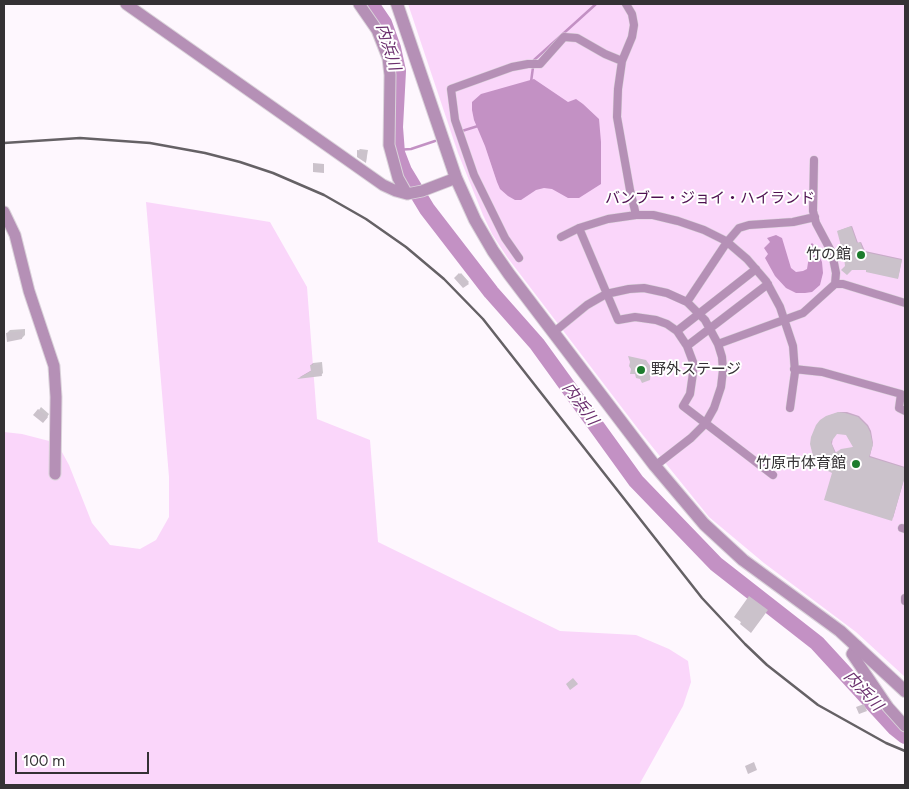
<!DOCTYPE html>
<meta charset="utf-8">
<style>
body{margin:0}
#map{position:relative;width:909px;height:789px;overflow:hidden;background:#fef7fe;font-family:Figtree,sans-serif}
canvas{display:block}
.frame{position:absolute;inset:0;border:5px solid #343134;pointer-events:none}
.scale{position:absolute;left:15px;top:752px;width:134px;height:22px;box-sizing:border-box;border:2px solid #343134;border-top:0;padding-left:6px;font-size:15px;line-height:18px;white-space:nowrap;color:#343134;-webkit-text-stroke:4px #fff;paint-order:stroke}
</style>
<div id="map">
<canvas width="909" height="789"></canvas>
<div class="frame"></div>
<div class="scale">100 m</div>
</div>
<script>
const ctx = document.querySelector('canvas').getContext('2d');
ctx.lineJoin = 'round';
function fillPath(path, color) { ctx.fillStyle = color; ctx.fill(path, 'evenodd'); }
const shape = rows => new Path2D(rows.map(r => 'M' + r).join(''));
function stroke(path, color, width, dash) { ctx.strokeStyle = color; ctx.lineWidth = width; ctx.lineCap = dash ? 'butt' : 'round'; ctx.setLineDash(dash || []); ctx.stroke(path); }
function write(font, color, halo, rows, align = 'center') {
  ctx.font = font + ' Figtree,"Noto Sans JP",sans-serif'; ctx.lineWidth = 4; ctx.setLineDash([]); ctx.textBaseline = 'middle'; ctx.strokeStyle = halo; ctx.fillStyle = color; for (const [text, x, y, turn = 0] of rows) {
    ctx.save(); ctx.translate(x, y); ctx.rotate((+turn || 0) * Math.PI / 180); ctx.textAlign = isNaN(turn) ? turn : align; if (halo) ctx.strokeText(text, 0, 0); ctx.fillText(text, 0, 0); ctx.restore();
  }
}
fillPath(shape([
 [408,4,905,4,905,677,856,632,764,563,709,517,642,434,507,257,492,234,483,215,458,153],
 [146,202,270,222,307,287,317,419,370,440,378,542,560,631,636,635,669,649,688,661,691,682,683,706,639,785,4,785,4,432,22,434,57,443,69,465,92,523,110,545,140,549,156,540,169,517,169,477]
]), '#fad6fa');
fillPath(shape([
 [534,79,568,102,576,99,583,104,599,119,601,142,601,184,579,198,568,198,552,189,544,188,536,190,521,200,515,200,508,196,500,189,497,182,485,146,474,120,472,110,472,102,481,94],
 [776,235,782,238,791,268,796,272,803,271,807,269,811,244,812,243,815,246,822,262,823,273,820,285,812,292,805,293,796,293,786,288,775,276,765,258,768,254,764,248,770,242,767,238]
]), '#c391c4');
fillPath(shape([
 [360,149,368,150,366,162,359,150],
 [852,226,858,243,861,242,865,251,902,259,898,278,867,269,846,266,838,231],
 [461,273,469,282,464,287,456,278],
 [25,329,25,335,22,338,7,333,10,330],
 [322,362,323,373,321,375,300,377,312,370,311,365,313,363],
 [41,407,49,414,46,419,39,410],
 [840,412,847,412,859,416,868,425,871,431,873,443,870,456,905,467,905,476,893,518,833,473,828,416],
 [836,433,847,434,854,447,836,453,832,444,833,437],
 [751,596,768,608,751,631,736,617]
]), '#0003');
stroke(shape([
 [531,82,534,60,596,4],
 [462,131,478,126],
 [396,150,411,149,435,141]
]), '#c391c4', 2.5);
stroke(shape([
 [371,4,384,23,393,48,398,71,395,127,397,153,404,171,427,209,491,292,537,344,636,481,716,564,817,643,895,728,905,736]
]), '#c391c4', 16);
fillPath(shape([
 [357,150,367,151,366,163,357,157],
 [313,163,324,164,324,173,313,172],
 [851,226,857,243,860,242,864,252,902,260,898,279,866,272,866,270,852,270,847,275,841,270,845,266,844,257,837,231],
 [459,273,469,284,463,288,454,278],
 [23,331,22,339,7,342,6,333],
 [628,356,646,360,651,367,650,380,642,383,640,379,636,378,635,374,630,374,631,369,629,366,630,362],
 [320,364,322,376,297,379,311,371,310,365],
 [38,409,48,417,43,423,33,415],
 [838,412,845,413,858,417,867,426,870,432,873,445,869,457,905,468,905,476,892,521,824,500,832,473,820,467,813,456,810,444,811,437,816,425,820,420,826,416],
 [837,434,846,435,853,447,841,449,835,453,831,442],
 [749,596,768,610,751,633,740,624,741,622,734,617],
 [573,678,578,684,570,690,566,684],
 [864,704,867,711,859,714,856,707],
 [754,762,757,770,748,774,745,766]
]), '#cbc2cb');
const pedestrian = shape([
 [626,4,632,14,634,25,632,37,622,61,618,89,617,117,630,190,636,215],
 [814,160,813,211,816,223,832,253,836,273,835,284],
 [579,228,618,320,635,317,656,320,667,324,677,331,687,346,693,362,693,373,690,394,683,406,773,475],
 [561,237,579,228,608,219,636,215,653,215,678,221,704,230,726,241,747,259,766,281,780,307,793,346,795,372,790,408],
 [519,258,505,238,474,175,455,120,451,89,512,67,528,64,540,64,564,37,577,38,605,54,622,61],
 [687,302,727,242,739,228,749,225,793,222,815,217],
 [677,331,756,269],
 [554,332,587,305,606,294,629,289,644,288,667,293,687,302,705,320,718,344,722,357,723,370,721,387,714,408,705,424,691,438,655,466],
 [718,344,803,313,835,284,843,284,905,303],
 [687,346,768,284],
 [794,369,822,372,901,394,899,408,905,411],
 [902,528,905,529],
 [905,598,905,601]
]);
const minor = shape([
 [126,4,383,185,396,191,407,194,422,191,456,178],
 [359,4,377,30,388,58,390,75,389,145,398,178,407,194],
 [4,212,15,235,29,291,54,366,56,397,55,474],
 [857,646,852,654,888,707,905,726]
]);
const tertiary = shape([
 [397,4,456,178,475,220,493,251,509,274,655,466,704,524,743,560,840,631,905,691]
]);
stroke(pedestrian, '#dad3da', 9);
stroke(minor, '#dad3da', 13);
stroke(tertiary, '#dad3da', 14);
stroke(pedestrian, '#b590b6', 8);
stroke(minor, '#b590b6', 11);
stroke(tertiary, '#b590b6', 12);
stroke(shape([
 [4,143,80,138,150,143,205,153,240,162,273,173,324,195,366,219,406,247,444,279,483,319,702,598,745,644,767,665,818,705,886,743,905,751]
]), '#656165', 2.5);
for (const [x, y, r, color] of [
 [861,255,5,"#1c7c2d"],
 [641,370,5,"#1c7c2d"],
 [856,464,5,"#1c7c2d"]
]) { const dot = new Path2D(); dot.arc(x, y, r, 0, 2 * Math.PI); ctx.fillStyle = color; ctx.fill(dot); stroke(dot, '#fff', 2); }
write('15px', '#4e1151', '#fff', [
 ["バンブー・ジョイ・ハイランド",710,199]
]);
write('15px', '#343134', '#fff', [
 ["竹の館",851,255],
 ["野外ステージ",651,370,"left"],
 ["竹原市体育館",846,464]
], 'right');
write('italic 16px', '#6b2f6e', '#fff', [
 ["内浜川",388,47,73],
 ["内浜川",580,404,54],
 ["内浜川",863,691,47]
]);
</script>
